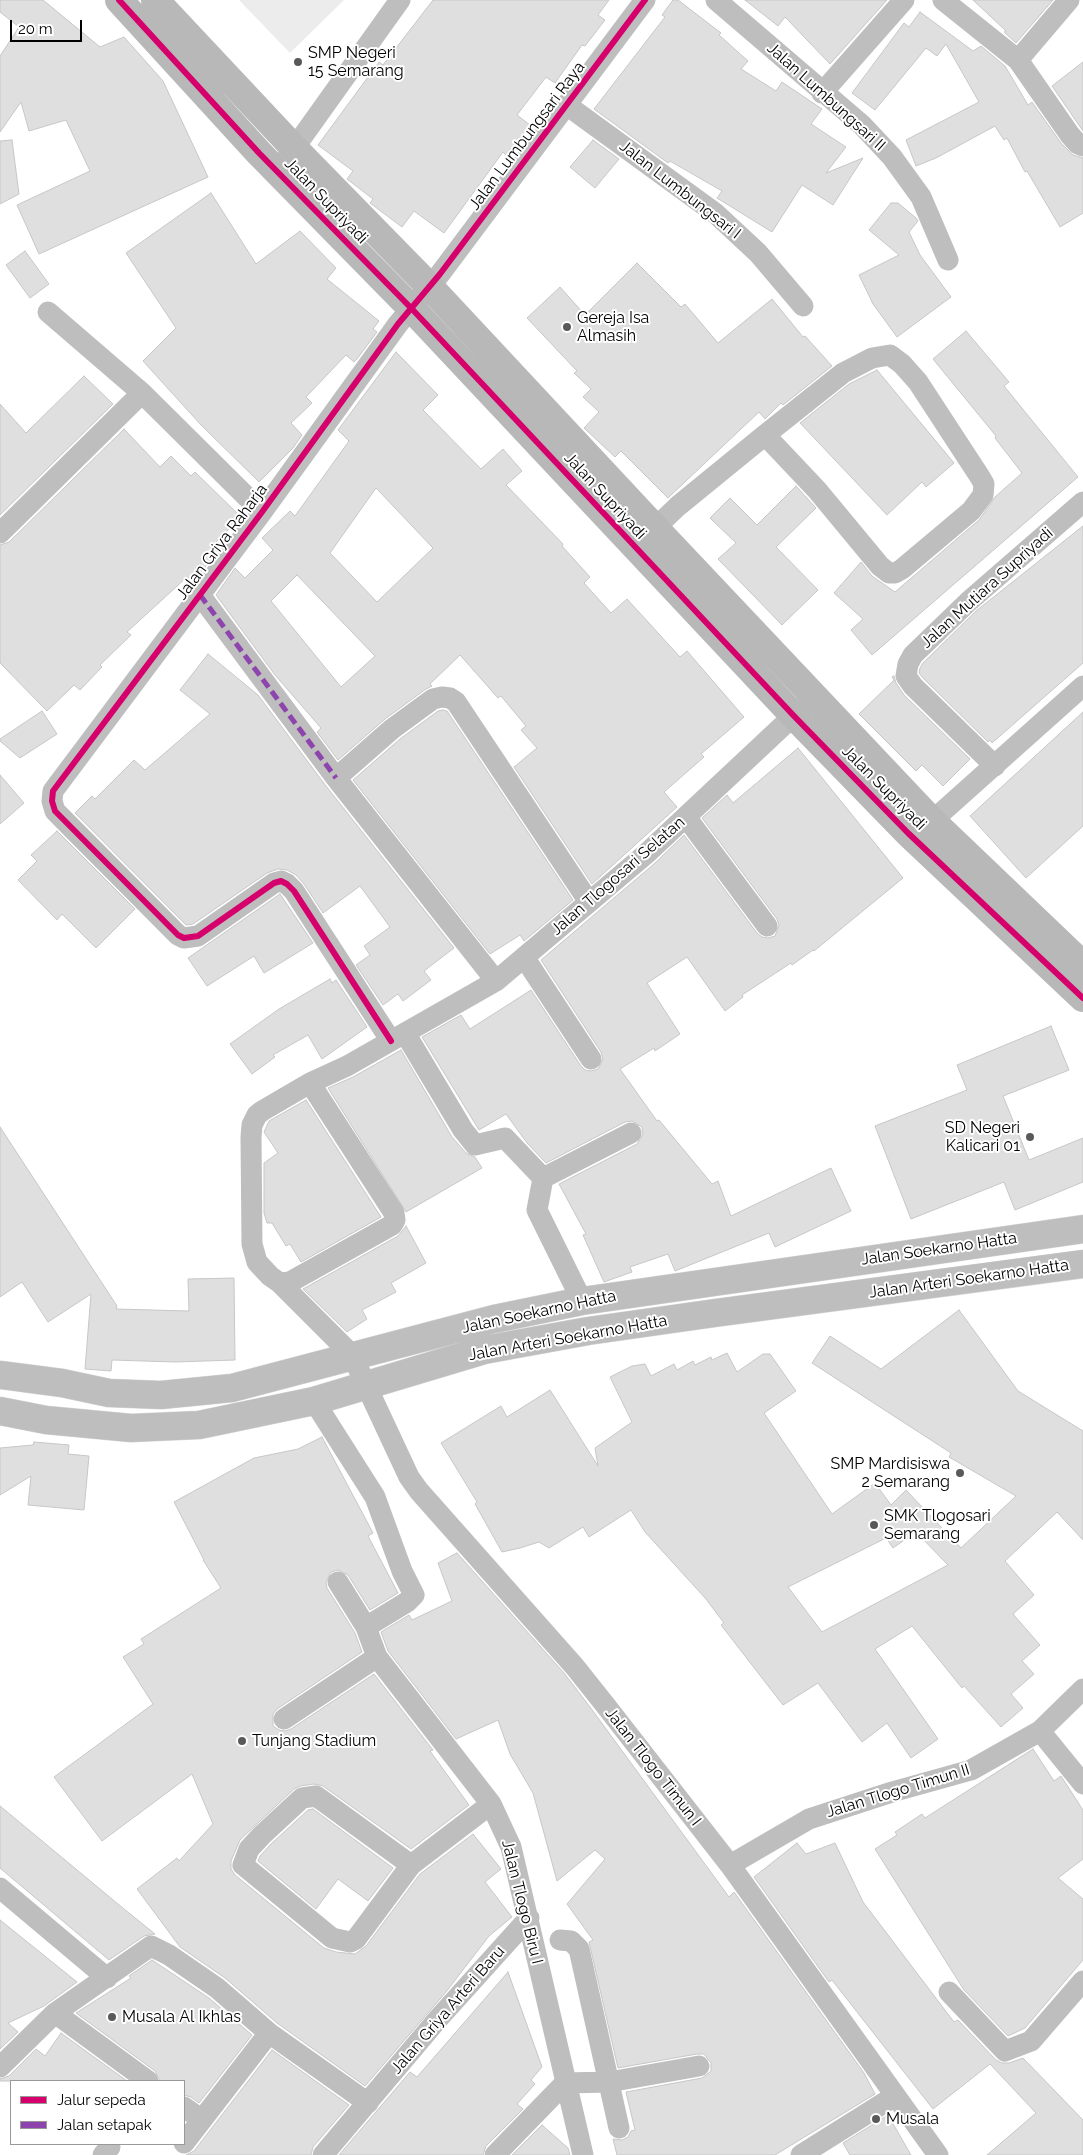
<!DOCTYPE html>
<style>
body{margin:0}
#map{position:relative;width:1083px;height:2155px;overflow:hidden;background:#fff;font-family:Raleway,sans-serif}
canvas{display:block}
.legend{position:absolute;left:10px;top:2080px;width:175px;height:65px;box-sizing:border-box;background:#fff;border:1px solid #999;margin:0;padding:6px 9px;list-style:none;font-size:15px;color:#000}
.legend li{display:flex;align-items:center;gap:10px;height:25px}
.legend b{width:25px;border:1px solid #999}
.scale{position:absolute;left:10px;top:20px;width:72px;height:22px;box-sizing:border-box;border:2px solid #000;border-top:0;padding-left:6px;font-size:15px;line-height:18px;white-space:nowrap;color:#000;-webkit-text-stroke:4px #fff;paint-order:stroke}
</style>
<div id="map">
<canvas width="1083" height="2155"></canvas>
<ul class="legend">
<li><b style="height:6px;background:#d6006c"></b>Jalur sepeda</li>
<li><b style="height:6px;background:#8e44ad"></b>Jalan setapak</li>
</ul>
<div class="scale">20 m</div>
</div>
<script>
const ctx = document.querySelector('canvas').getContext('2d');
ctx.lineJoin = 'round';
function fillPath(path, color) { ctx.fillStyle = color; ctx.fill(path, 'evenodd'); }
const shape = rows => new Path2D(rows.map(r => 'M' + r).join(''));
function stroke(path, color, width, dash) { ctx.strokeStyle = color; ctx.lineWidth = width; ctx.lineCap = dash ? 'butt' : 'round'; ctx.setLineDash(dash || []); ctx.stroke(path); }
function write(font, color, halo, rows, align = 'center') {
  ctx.font = font + ' Raleway,sans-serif'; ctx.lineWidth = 4; ctx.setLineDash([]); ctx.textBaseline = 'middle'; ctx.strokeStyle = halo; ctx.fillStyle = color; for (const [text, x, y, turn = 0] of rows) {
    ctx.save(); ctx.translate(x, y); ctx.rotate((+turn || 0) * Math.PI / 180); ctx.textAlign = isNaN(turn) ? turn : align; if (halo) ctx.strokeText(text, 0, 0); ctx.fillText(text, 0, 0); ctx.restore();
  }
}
fillPath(shape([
 [239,0,344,0,290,53]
]), '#ececec');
const building = shape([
 [0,0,43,0,100,47,124,37,163,81,208,177,39,254,17,205,90,171,66,120,29,131,21,102,0,132,0,56,19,27,0,12,0,0],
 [433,0,609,0,598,15,605,20,585,46,582,45,555,83,546,77,517,115,530,125,506,155,503,152,444,233,414,211,402,227,370,203,373,199,347,179,353,171,318,145,379,62,383,65,433,0],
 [673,0,678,0,721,33,719,35,748,61,741,69,776,91,782,82,822,109,811,124,846,147,826,173,863,158,833,205,802,185,772,232,717,198,722,191,670,161,668,163,594,109,665,17,662,15,673,0],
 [745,0,887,0,830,64,785,17,778,26,745,0],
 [973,0,1053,0,1016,43,1004,32,1006,31,973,0],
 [920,12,973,51,981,46,1005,66,1028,105,1032,102,1061,143,1073,155,1083,158,1083,213,1060,227,1027,171,1025,172,1007,138,1004,140,995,126,936,158,916,166,906,140,979,102,946,44,937,56,926,48,875,110,852,93,904,23,909,27,920,12],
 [1083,62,1083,131,1052,86,1083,62],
 [12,140,19,194,0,204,0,141,12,140],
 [593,140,619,159,595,188,570,167,593,140],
 [211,193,256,264,300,231,336,268,327,279,379,321,373,329,377,332,357,359,354,362,346,355,306,397,312,403,291,423,302,435,293,448,259,482,201,425,143,361,176,328,126,253,211,193],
 [891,203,898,203,916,218,918,221,909,232,920,255,951,297,897,337,873,304,859,275,899,255,869,230,891,203],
 [25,251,49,284,30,298,6,265,25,251],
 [637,263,681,307,685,304,718,343,772,299,803,337,805,336,832,366,783,405,781,403,765,419,759,412,668,498,621,451,615,457,584,428,599,412,583,397,591,389,574,373,577,371,527,318,560,287,585,315,637,263],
 [966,331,1009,382,1004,386,1078,477,872,655,851,630,863,619,834,593,861,562,872,576,895,592,979,520,995,497,1022,473,995,438,996,436,933,359,966,331],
 [396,352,438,395,423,410,481,469,503,449,522,471,506,485,563,544,562,546,590,577,584,583,611,613,627,599,680,657,687,651,744,717,701,754,704,757,664,792,677,807,592,884,514,767,537,748,521,730,526,726,501,696,498,698,460,655,430,684,432,686,426,689,385,719,338,760,317,732,321,728,275,675,216,595,235,568,245,578,273,550,262,538,290,511,295,516,349,441,338,430,396,352],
 [376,488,433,548,377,602,330,553,376,488],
 [297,575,375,656,341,687,271,601,297,575],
 [877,370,954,463,926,487,922,482,887,515,800,423,849,384,877,370],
 [84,376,113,404,0,515,0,404,26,433,84,376],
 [124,429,160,467,171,456,191,476,195,472,241,517,213,545,218,550,194,582,187,577,127,632,131,635,100,665,102,667,80,690,74,685,47,711,0,663,0,545,9,542,124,429],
 [796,486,816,508,776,547,818,590,782,625,718,559,736,543,710,518,730,498,757,525,796,486],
 [1083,526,1083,663,992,743,990,740,988,742,923,678,919,673,920,668,923,663,976,611,1083,526],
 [208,654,258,695,326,786,454,948,424,971,431,980,403,1001,398,994,383,1005,356,965,370,955,364,946,390,927,360,886,323,913,304,884,296,875,287,870,278,869,267,873,193,924,186,925,75,813,92,796,95,799,134,760,145,770,210,714,180,690,208,654],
 [894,676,896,683,904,695,970,759,943,786,922,765,916,771,859,714,894,680,892,677,894,676],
 [443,710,447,711,573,900,524,941,520,935,490,954,353,780,400,739,438,711,443,710],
 [42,711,57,734,20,758,0,741,0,739,42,711],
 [1083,712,1083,826,1026,878,970,816,1083,712],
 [798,748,903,878,814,951,813,950,792,965,791,963,742,995,743,997,725,1011,687,957,647,983,680,1034,655,1051,654,1048,620,1069,657,1121,659,1120,712,1184,718,1181,731,1216,831,1168,851,1211,775,1247,769,1233,675,1271,668,1254,630,1267,632,1272,604,1282,583,1235,586,1234,559,1184,637,1144,643,1134,642,1127,632,1121,625,1122,546,1163,527,1143,506,1114,479,1130,422,1037,461,1015,470,1029,531,990,581,1066,585,1070,591,1071,598,1069,603,1059,601,1052,541,960,654,864,684,835,757,933,762,937,768,938,775,936,779,925,777,919,702,818,727,795,733,803,798,748],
 [0,775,24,803,0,824,0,775],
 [57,831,135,909,96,948,62,914,57,920,18,880,37,861,31,855,57,831],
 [280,894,313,943,264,973,254,956,207,986,188,958,280,894],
 [330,979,332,983,336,980,367,1027,322,1059,308,1035,273,1055,275,1057,252,1074,230,1044,279,1009,330,979],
 [1051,1026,1069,1070,1003,1096,1029,1160,1083,1138,1083,1182,1015,1210,1004,1182,911,1219,875,1126,967,1090,957,1065,1051,1026],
 [401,1050,452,1137,466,1153,475,1157,482,1168,406,1212,328,1088,353,1077,401,1050],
 [306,1100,381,1217,301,1262,290,1244,286,1246,272,1223,267,1223,264,1213,264,1163,278,1153,264,1132,269,1121,306,1100],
 [0,1127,117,1306,116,1309,189,1311,188,1279,234,1278,235,1360,175,1362,112,1360,111,1371,85,1369,91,1294,48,1322,22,1282,0,1297,0,1127],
 [406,1226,426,1263,391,1283,396,1292,362,1310,367,1319,347,1332,303,1289,398,1236,406,1226],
 [959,1310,1018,1391,1083,1431,1083,1540,1057,1512,1005,1561,1034,1595,1013,1614,1040,1645,1022,1661,1034,1674,1011,1694,1023,1708,1001,1727,964,1686,962,1688,912,1626,875,1649,938,1739,911,1758,887,1723,862,1742,818,1683,783,1705,721,1625,724,1623,706,1599,645,1532,631,1510,589,1537,583,1527,549,1548,539,1542,520,1548,502,1552,475,1504,477,1502,441,1443,501,1406,507,1417,550,1390,598,1466,595,1448,632,1422,610,1377,632,1366,645,1364,651,1376,674,1364,677,1370,693,1361,695,1365,711,1357,712,1360,727,1353,737,1372,763,1354,770,1354,796,1391,764,1413,832,1514,875,1483,891,1505,906,1490,961,1548,1016,1496,949,1457,951,1453,812,1363,830,1336,881,1369,959,1310],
 [916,1532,948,1565,822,1632,788,1587,886,1538,893,1548,916,1532],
 [322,1437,373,1533,368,1536,398,1593,370,1610,348,1575,338,1570,331,1572,326,1582,327,1588,355,1633,362,1652,277,1709,273,1714,273,1726,279,1730,285,1731,291,1729,374,1674,433,1750,430,1751,469,1805,411,1849,323,1786,314,1784,300,1786,294,1789,240,1840,231,1861,231,1869,235,1875,324,1948,336,1952,355,1954,366,1946,420,1874,473,1834,501,1869,485,1882,512,1917,489,1936,446,1992,365,2086,277,2023,225,1978,180,1947,137,1889,177,1858,179,1861,213,1824,192,1774,102,1841,54,1777,153,1704,123,1657,144,1644,141,1639,221,1588,203,1560,204,1560,174,1502,254,1458,298,1449,322,1437],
 [34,1442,69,1445,68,1454,89,1456,84,1510,28,1505,31,1476,0,1495,0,1448,33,1445,34,1442],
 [457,1553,564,1673,590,1707,729,1897,734,1892,864,2073,875,2094,775,2155,617,2155,613,2139,622,2140,628,2137,631,2131,635,2130,626,2092,702,2078,711,2071,711,2063,704,2054,697,2054,618,2068,589,1942,593,1940,567,1904,605,1859,595,1850,557,1881,533,1793,510,1754,498,1720,456,1739,388,1651,381,1632,409,1615,412,1620,452,1601,438,1563,457,1553],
 [1033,1749,1054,1781,1061,1776,1083,1810,1083,1859,1058,1878,1083,1899,1083,1960,1025,2028,1008,2036,964,1990,875,1849,897,1835,895,1832,922,1814,925,1818,1033,1749],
 [0,1806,124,1909,155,1934,144,1936,109,1960,0,1868,0,1806],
 [313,1809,393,1868,368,1901,338,1879,316,1909,258,1861,260,1856,271,1844,308,1810,313,1809],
 [797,1843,806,1854,835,1843,863,1902,954,2022,958,2020,996,2060,1002,2063,1009,2063,1023,2058,1083,2120,1083,2155,987,2155,1036,2113,990,2064,933,2109,832,1980,829,1982,754,1877,797,1843],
 [0,1920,77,1982,44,2006,8,2023,18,2032,0,2049,0,1920],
 [152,1960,209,1998,252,2035,199,2103,191,2097,184,2095,184,2081,160,2081,155,2071,76,2013,131,1978,129,1976,152,1960],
 [508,1972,542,2067,531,2080,535,2084,517,2104,523,2109,486,2146,483,2155,339,2155,410,2072,417,2077,508,1972],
 [61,2033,127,2081,0,2081,0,2079,9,2076,36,2049,45,2056,61,2033],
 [272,2050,349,2105,313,2147,311,2155,186,2155,194,2151,272,2050],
 [888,2115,911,2155,850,2155,843,2143,888,2115],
 [542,2125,568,2148,570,2155,512,2155,542,2125]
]);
fillPath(building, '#dfdfdf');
stroke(building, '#c7c7c7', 1);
const primary = shape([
 [0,1375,62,1383,109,1393,161,1395,232,1388,494,1319,582,1301,1083,1229],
 [0,1411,46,1420,131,1428,199,1425,314,1401,484,1350,588,1331,715,1313,1083,1264]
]);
stroke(primary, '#dbdbdb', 29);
stroke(shape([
 [716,0,862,125,892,157,921,197,948,260],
 [943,0,1018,60,1070,135,1078,144,1083,146],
 [1018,60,1069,0],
 [822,93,904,0],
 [568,106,715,213,758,253,803,306],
 [285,161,400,0],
 [48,312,142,393,262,512],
 [655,528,678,506,765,435,843,373,872,358,890,355,902,364,918,382,980,477,984,484,983,495,971,511,902,569,895,573,889,573,880,566,817,490,765,435],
 [0,533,142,393],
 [200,595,336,778,496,981],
 [995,766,913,686,906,676,908,664,913,655,968,602,1083,502],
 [336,778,392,729,433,699,442,697,450,698,456,702,589,902],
 [686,817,767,926],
 [932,821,1083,686],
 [524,957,591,1059],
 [405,1033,463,1130,475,1145,505,1138,543,1178,537,1210,582,1301],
 [391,1041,294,891,287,884,281,881,274,883,198,936,184,938,178,935,55,811,52,801,53,791,262,512,398,324,440,274,645,0],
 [310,1083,394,1213,395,1220,392,1225,290,1282,280,1283,270,1276,257,1262,252,1244,251,1137,252,1125,257,1115,262,1111,310,1083,347,1066,496,981,646,854,805,705],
 [543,1178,631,1133],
 [280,1283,352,1355,409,1477,419,1491,575,1667,606,1706,730,1865,938,2155],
 [314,1401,375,1497,402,1571,414,1595,407,1602,366,1627,377,1657,491,1804,511,1847,583,2155],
 [338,1582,366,1627],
 [284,1719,377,1657],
 [1040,1731,1083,1784],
 [411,1865,316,1796,302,1798,262,1835,249,1849,243,1865,332,1938,350,1942,356,1939,411,1865,491,1804],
 [730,1865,809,1819,892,1792,971,1770,1040,1731,1083,1689],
 [0,1888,107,1978],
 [560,1940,571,1941,579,1949,619,2128],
 [949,1992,1005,2051,1031,2041,1083,1981],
 [55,2013,148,2081],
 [0,2067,55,2013,151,1946,169,1955,217,1988,269,2033,368,2103],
 [184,2107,202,2120],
 [184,2143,269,2033],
 [103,2155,110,2147],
 [323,2155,437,2020,529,1918],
 [495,2155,565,2083,609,2082,699,2066],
 [801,2155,895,2096]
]), '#bebebe', 21);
stroke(shape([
 [119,0,259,153,412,309,794,716,908,833,1083,998],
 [155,0,294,148,430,287,655,528,932,821,1083,965]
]), '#b8b8b8', 28);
stroke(primary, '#bebebe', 28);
stroke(shape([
 [200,595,336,778]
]), '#8e44ad', 5, [10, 5]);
stroke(shape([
 [119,0,259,153,412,309,794,716,908,833,1083,998],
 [391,1041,294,891,287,884,281,881,274,883,198,936,184,938,178,935,55,811,52,801,53,791,262,512,398,324,440,274,645,0]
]), '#d6006c', 6);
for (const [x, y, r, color] of [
 [298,62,5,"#595959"],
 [567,327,5,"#595959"],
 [1030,1137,5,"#595959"],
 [960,1473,5,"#595959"],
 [874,1525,5,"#595959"],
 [242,1741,5,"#595959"],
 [112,2017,5,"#595959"],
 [876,2119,5,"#595959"]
]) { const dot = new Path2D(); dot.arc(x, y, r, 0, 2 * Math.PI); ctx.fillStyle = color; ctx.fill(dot); stroke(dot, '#fff', 2); }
write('16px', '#000', '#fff', [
 ["SMP Negeri",308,53],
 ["15 Semarang",308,71],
 ["Gereja Isa",577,318],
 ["Almasih",577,336],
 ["SD Negeri",1020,1128,"right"],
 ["Kalicari 01",1020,1146,"right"],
 ["SMP Mardisiswa",950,1464,"right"],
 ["2 Semarang",950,1482,"right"],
 ["SMK Tlogosari",884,1516],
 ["Semarang",884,1534],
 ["Tunjang Stadium",252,1741],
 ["Musala Al Ikhlas",122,2017],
 ["Musala",886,2119]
], 'left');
write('16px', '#000', '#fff', [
 ["Jalan Lumbungsari II",826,97,42],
 ["Jalan Lumbungsari Raya",527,136,-53],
 ["Jalan Lumbungsari I",680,190,38],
 ["Jalan Supriyadi",326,201,46],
 ["Jalan Supriyadi",605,496,47],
 ["Jalan Griya Raharja",222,542,-53],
 ["Jalan Mutiara Supriyadi",987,588,-42],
 ["Jalan Supriyadi",884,788,45],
 ["Jalan Tlogosari Selatan",618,876,-41],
 ["Jalan Soekarno Hatta",939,1249,-8],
 ["Jalan Arteri Soekarno Hatta",969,1279,-8],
 ["Jalan Soekarno Hatta",539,1312,-12],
 ["Jalan Arteri Soekarno Hatta",568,1338,-10],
 ["Jalan Tlogo Timun I",653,1767,52],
 ["Jalan Tlogo Timun II",898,1791,-17],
 ["Jalan Tlogo Biru I",522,1902,76],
 ["Jalan Griya Arteri Baru",448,2010,-49]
]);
</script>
